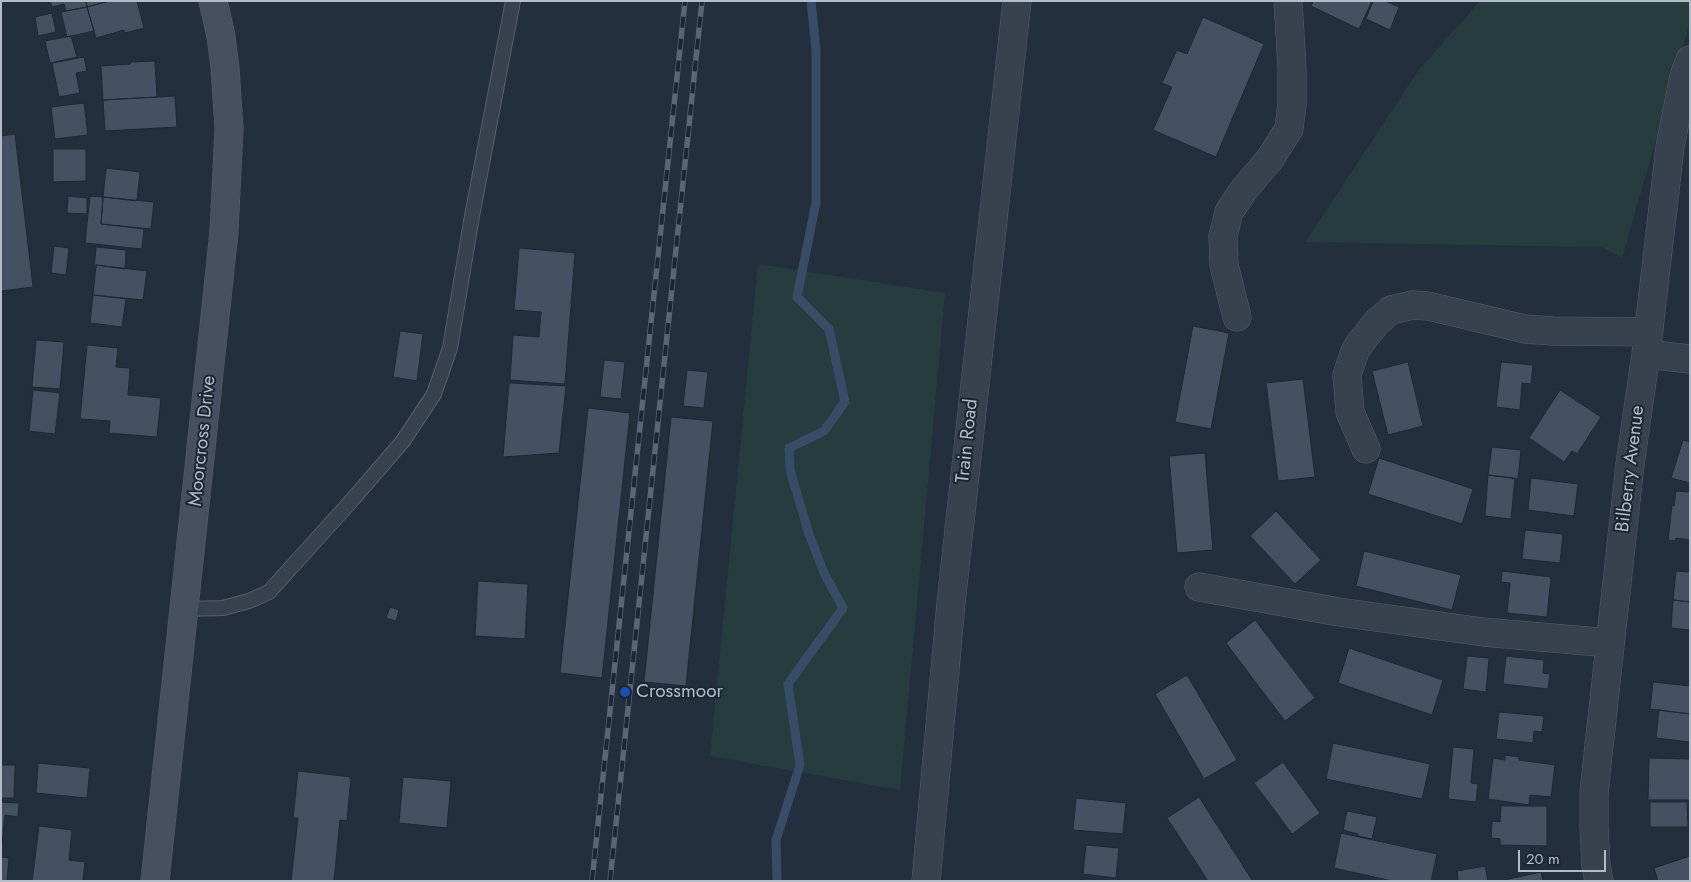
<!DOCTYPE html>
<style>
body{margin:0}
#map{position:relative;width:1691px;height:882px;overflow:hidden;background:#242f3e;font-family:Jost,sans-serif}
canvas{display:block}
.frame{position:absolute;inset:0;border:2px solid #b4bcc9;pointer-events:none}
.scale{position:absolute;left:1518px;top:850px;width:88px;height:22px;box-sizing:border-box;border:2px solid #b4bcc9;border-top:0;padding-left:6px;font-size:15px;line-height:18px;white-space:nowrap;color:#b4bcc9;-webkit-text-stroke:4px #1d2633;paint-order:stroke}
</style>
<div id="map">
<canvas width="1691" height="882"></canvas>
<div class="frame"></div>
<div class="scale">20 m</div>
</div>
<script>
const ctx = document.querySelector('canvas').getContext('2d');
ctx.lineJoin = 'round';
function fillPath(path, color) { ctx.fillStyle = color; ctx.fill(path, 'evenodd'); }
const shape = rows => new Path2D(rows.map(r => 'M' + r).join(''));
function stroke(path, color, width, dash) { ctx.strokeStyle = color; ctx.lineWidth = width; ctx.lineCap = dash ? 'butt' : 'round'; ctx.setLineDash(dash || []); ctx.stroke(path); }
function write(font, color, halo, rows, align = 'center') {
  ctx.font = font + ' Jost,sans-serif'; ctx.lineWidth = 4; ctx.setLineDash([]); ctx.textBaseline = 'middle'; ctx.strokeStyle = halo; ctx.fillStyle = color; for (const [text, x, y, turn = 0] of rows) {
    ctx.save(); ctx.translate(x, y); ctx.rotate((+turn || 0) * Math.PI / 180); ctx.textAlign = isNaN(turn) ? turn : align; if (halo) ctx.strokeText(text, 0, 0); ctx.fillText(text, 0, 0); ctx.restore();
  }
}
fillPath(shape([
 [1480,1,1690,1,1690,22,1622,258,1602,247,1305,242,1418,71],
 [758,264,945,293,900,790,710,756]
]), '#263c3f');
stroke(shape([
 [777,881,776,840,800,765,788,684,843,608,824,573,809,534,790,470,789,448,824,431,845,402,829,329,797,297,816,202,816,50,811,1]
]), '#394c67', 9);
const building = shape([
 [50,1,86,1,87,7,66,11,64,4,52,7,50,1],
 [86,1,109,1,87,7,86,1],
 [109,1,137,1,144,28,125,33,124,30,96,38,87,7,109,1],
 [1313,1,1372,1,1359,29,1311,6,1313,1],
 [1373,1,1385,1,1399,7,1390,30,1366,19,1373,1],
 [87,7,94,31,67,37,61,12,87,7],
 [52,13,56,32,38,36,35,17,52,13],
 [1203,17,1264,44,1216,157,1153,130,1172,87,1162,83,1177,50,1187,54,1203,17],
 [71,36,77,57,50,63,45,41,71,36],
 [84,57,87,71,76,73,80,93,59,97,52,63,84,57],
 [155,61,157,97,103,100,101,66,130,64,131,62,155,61],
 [175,96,177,127,105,131,103,100,175,96],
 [84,103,88,135,55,139,51,107,84,103],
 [15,134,33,287,1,291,1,136,15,134],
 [53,149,86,149,86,181,53,182,53,149],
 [106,168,140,172,137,201,103,197,106,168],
 [68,196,87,198,87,214,67,213,68,196],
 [90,196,103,197,101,224,144,229,142,249,85,243,90,196],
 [103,197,154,202,151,229,101,224,103,197],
 [54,246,69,248,66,275,51,273,54,246],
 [96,247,126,250,125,269,96,265,96,269,94,269,96,247],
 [519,248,575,253,565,384,510,380,513,335,539,337,541,312,514,310,519,248],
 [96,265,147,271,143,300,93,295,96,265],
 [93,295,126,299,122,327,90,323,93,295],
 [1193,326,1229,333,1211,429,1175,422,1193,326],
 [400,331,423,334,417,381,393,377,400,331],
 [36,340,64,342,60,389,32,387,36,340],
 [87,345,118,348,116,367,130,368,128,395,161,398,157,437,109,433,110,421,80,419,87,345],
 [604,360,625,362,621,399,600,397,604,360],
 [1408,362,1423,426,1388,435,1372,371,1408,362],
 [1501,362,1533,365,1531,384,1522,383,1520,410,1496,407,1501,362],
 [687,370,708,372,704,408,683,406,687,370],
 [1303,379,1315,477,1278,481,1266,383,1303,379],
 [509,383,566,386,559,453,503,457,509,383],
 [33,390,60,393,55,434,29,431,33,390],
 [1560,390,1601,417,1577,454,1572,451,1564,462,1529,438,1560,390],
 [588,408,630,413,602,678,560,673,588,408],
 [671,417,713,421,686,686,644,682,671,417],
 [1683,440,1690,442,1690,483,1671,478,1683,440],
 [1492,447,1521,450,1518,479,1488,475,1492,447],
 [1205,453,1213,550,1177,553,1169,456,1205,453],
 [1379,458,1473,489,1462,524,1368,494,1379,458],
 [1488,475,1515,478,1511,519,1485,516,1488,475],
 [1531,478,1578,484,1574,516,1528,510,1531,478],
 [1676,491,1690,492,1690,540,1676,538,1675,541,1668,540,1672,505,1674,506,1676,491],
 [1276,511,1321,560,1295,584,1250,536,1276,511],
 [1525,530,1563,534,1560,563,1522,559,1525,530],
 [1364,551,1461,575,1452,610,1356,586,1364,551],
 [1502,571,1551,577,1547,617,1507,613,1510,583,1501,582,1502,571],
 [1676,571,1690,572,1690,602,1673,600,1676,571],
 [478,581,528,584,525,639,475,636,478,581],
 [1673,600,1690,602,1690,630,1671,628,1673,600],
 [390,607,399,610,396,621,386,618,390,607],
 [1255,620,1315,698,1285,721,1226,643,1255,620],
 [1349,648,1443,680,1432,715,1338,683,1349,648],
 [1467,656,1489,658,1486,692,1463,689,1467,656],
 [1506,656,1544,660,1543,673,1550,674,1548,689,1503,684,1506,656],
 [1187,675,1237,760,1204,779,1155,694,1187,675],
 [1653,682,1690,686,1690,714,1650,709,1653,682],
 [1659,710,1690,714,1690,742,1656,738,1659,710],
 [1499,712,1544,716,1542,732,1534,731,1533,743,1496,739,1499,712],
 [1333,743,1430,764,1422,799,1326,779,1333,743],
 [1453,747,1474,749,1471,783,1478,784,1476,802,1448,799,1453,747],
 [1505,755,1519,757,1519,760,1555,765,1551,797,1530,795,1529,805,1488,799,1493,758,1505,760,1505,755],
 [1649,758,1690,759,1690,800,1648,800,1649,758],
 [1283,762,1320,813,1292,834,1254,783,1283,762],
 [38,763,90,768,87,798,36,793,38,763],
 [1,765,15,765,14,798,1,798,1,765],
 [298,771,351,777,347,821,340,820,334,881,291,881,298,818,293,818,298,771],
 [403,777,451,781,447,828,399,823,403,777],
 [1199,797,1252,880,1251,881,1208,881,1167,818,1199,797],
 [1076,798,1126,803,1123,834,1073,830,1076,798],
 [1,802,19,803,18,817,5,815,2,844,1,802],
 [1650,802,1687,802,1688,827,1650,827,1650,802],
 [1501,806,1547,806,1547,846,1500,845,1500,839,1491,838,1492,821,1500,822,1501,806],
 [1347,811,1377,817,1372,839,1358,836,1358,834,1343,830,1347,811],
 [39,826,72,830,69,860,85,862,83,881,32,881,39,826],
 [1341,833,1437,854,1431,881,1392,881,1334,868,1341,833],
 [1086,845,1119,848,1116,878,1083,874,1086,845],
 [1690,856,1690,881,1658,881,1654,868,1690,856],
 [1,857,9,858,7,881,1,881,1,857],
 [1485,866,1488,881,1458,881,1457,871,1485,866],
 [1541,872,1543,881,1504,881,1504,880,1541,872]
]);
fillPath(building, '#455162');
stroke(building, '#1f2835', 1);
const lane = shape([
 [185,609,223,608,249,601,269,592,353,499,403,441,434,394,450,348,472,216,513,1]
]);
const street = shape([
 [1237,317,1224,265,1223,236,1229,212,1242,192,1269,160,1289,129,1292,104,1292,68,1288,1],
 [1646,354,1690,359],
 [1366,449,1350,412,1347,375,1355,351,1361,342,1377,322,1391,310,1413,305,1428,306,1525,329,1553,331,1649,332],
 [1199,587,1339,612,1483,632,1610,643],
 [926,881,951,603,1017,1],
 [1599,881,1596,865,1594,827,1594,794,1598,755,1630,464,1646,354,1670,147,1684,76,1690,60]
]);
const secondary = shape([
 [155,881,224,232,229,129,225,68,221,36,213,1]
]);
stroke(lane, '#565f6c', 16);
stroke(street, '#565f6c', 29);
stroke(secondary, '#565f6c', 29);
stroke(lane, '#38414e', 14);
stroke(street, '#38414e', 28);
stroke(secondary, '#465061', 28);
const rail = shape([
 [592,881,685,1],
 [610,881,702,1]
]);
stroke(rail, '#5a6575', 5.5);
stroke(rail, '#1d2633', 4, [11]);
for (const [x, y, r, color] of [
 [625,692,6,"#1a4fb4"]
]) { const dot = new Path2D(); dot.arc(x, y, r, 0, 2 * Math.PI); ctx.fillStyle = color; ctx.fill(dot); stroke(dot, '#1d2633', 2); }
write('19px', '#b4bcc9', '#1d2633', [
 ["Moorcross Drive",203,441,-84],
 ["Train Road",968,441,-84],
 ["Bilberry Avenue",1631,469,-83]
]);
write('19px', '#b4bcc9', '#1d2633', [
 ["Crossmoor",636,692]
], 'left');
</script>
